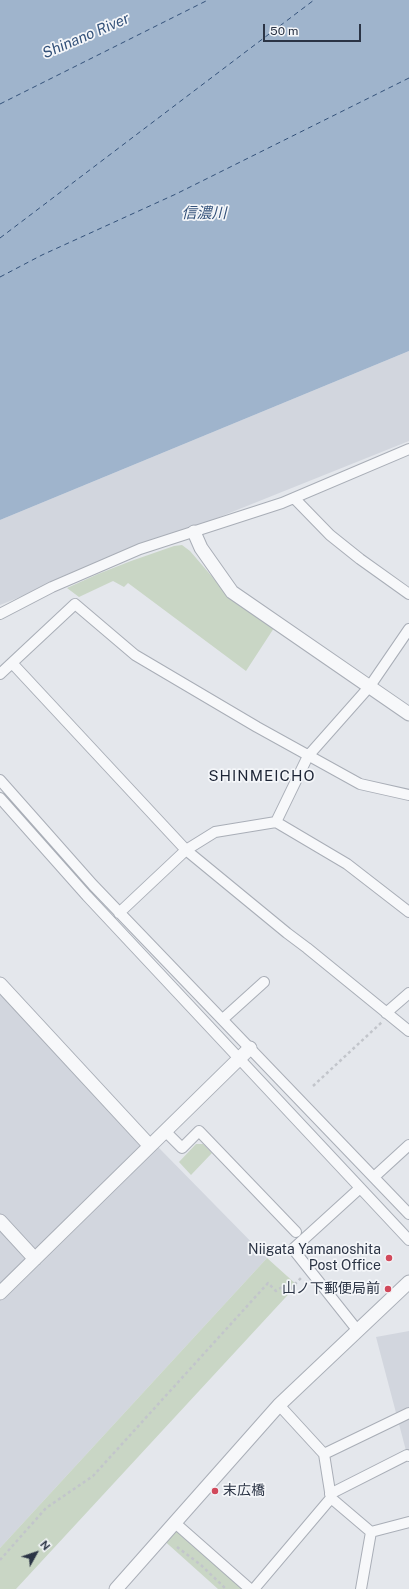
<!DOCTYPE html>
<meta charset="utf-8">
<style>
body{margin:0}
#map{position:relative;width:409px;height:1589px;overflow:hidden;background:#e4e7ec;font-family:"Public Sans",sans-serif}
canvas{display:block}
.north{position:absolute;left:16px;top:1533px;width:40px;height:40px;-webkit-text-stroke:3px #f4f6f9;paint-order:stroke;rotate:50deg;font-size:11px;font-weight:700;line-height:16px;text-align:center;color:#2b3445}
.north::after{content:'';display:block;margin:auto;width:14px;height:18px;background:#2b3445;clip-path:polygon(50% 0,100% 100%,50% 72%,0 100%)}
.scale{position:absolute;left:263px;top:24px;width:98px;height:18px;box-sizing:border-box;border:2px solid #2b3445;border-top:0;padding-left:5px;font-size:12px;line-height:14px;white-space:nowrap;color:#2b3445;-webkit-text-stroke:3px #f4f6f9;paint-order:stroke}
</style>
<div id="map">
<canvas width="409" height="1589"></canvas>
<div class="north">N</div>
<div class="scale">50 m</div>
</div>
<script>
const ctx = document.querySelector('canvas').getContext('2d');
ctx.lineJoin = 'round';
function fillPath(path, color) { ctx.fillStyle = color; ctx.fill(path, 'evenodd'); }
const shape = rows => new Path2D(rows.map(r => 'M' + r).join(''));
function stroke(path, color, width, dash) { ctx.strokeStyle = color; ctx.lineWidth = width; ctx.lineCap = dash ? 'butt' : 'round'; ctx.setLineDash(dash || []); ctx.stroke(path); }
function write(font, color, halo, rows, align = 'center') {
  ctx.font = font + ' "Public Sans","Noto Sans JP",sans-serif'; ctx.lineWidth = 3.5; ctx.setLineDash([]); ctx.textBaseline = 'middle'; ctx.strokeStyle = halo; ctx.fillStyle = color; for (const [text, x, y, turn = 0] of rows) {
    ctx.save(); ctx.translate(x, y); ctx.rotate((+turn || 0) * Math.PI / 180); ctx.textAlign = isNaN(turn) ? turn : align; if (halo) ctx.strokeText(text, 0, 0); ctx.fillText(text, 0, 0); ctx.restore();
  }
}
fillPath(shape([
 [409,351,409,441,0,605,0,520],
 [0,986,267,1258,0,1548],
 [409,1331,409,1462,376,1337]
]), '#d2d6de');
fillPath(shape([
 [182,545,190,551,227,594,274,628,246,671,128,583,124,587,113,581,79,597,67,588,98,574,131,561,174,546],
 [196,1144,203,1144,212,1153,191,1175,179,1162],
 [267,1258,297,1285,16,1589,0,1589,0,1548],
 [174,1522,250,1589,218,1589,160,1537]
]), '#c9d6c5');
fillPath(shape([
 [0,0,409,0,409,351,0,520]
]), '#9fb4cc');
stroke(shape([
 [0,104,208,0],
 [0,238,314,0],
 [0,277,42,255,176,194,409,78]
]), '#34527a', 1, [5, 4]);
const minor = shape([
 [294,498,330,535,360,559,409,594],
 [0,614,52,587,140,549,282,503,409,449],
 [12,663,186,850,287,933,307,948,409,1031],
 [0,674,75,604,135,655,257,727,360,784,409,795],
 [0,780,93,885,409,1214],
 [0,798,87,896,409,1240],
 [276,822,308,756,370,686,409,629],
 [119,913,186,850,215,832,276,822,347,864,409,912],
 [386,1013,409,993],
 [223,1019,264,982],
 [165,1131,182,1148,199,1131,296,1232],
 [374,1177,409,1145],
 [358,1331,293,1249,360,1188],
 [279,1405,324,1454,331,1498,371,1532,409,1522],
 [324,1454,409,1413],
 [330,1494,407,1455,409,1456],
 [174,1522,250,1589],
 [254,1589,331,1498],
 [361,1589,371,1532]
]);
const tertiary = shape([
 [194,532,201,548,232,592,409,714],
 [0,984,150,1146],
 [0,1221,35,1259],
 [0,1293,250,1048],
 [116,1589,279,1405,409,1282]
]);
stroke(minor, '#a9aeb7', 12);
stroke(tertiary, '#a9aeb7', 15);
stroke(shape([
 [313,1086,382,1022],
 [177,1547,201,1565,226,1589],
 [0,1560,46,1508,93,1476,268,1283,276,1291,282,1287,290,1289,302,1277]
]), '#c2c5cb', 2.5, [3, 3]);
stroke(minor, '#f7f8fa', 10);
stroke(tertiary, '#f7f8fa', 13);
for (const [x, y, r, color] of [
 [389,1258,4,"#d1495b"],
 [388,1289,4,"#d1495b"],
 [215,1491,4,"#d1495b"]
]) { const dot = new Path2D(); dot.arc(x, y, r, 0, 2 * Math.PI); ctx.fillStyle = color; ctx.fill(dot); stroke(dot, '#f4f6f9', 1.5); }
write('14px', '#2b3445', '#f4f6f9', [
 ["Niigata Yamanoshita",381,1250],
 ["Post Office",381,1266],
 ["山ノ下郵便局前",380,1289],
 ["末広橋",223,1491,"left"]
], 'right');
write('italic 15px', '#34527a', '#f4f6f9', [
 ["Shinano River",86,36,-23],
 ["信濃川",204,213]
]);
ctx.letterSpacing = '1px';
write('15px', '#1d2536', '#f4f6f9', [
 ["SHINMEICHO",262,776]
]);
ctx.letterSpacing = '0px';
</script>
